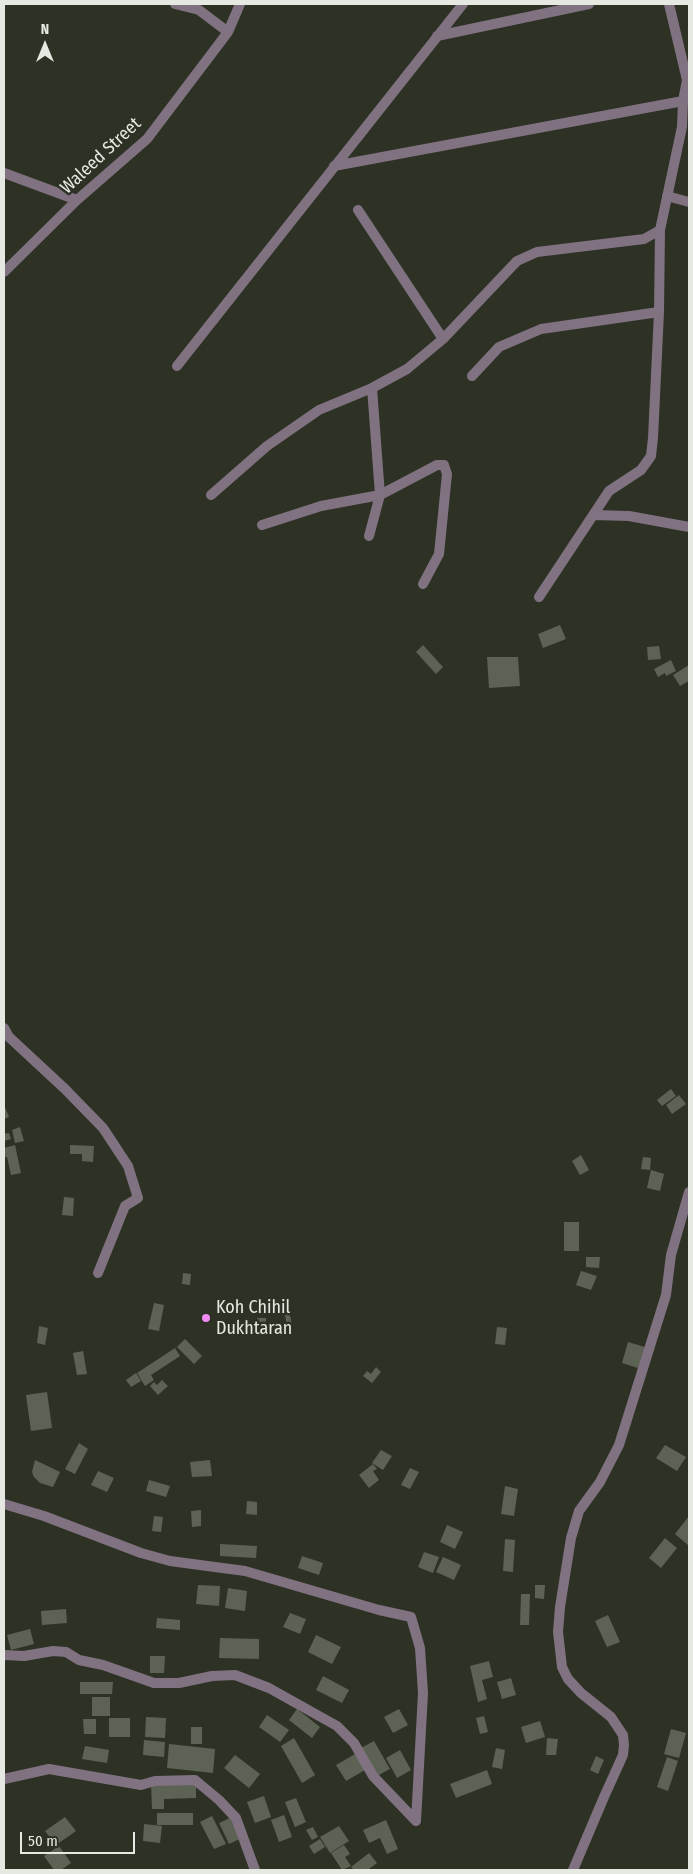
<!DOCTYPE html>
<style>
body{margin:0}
#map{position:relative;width:693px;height:1874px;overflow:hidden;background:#2d3225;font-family:"Fira Sans Condensed",sans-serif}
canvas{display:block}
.frame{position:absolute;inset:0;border:5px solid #e6e9e1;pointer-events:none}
.north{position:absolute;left:20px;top:20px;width:50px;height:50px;-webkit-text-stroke:4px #2d3225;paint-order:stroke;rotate:0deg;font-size:14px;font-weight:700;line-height:20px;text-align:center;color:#e6e9e1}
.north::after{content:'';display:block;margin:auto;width:18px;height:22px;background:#e6e9e1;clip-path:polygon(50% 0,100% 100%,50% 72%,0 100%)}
.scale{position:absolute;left:20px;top:1832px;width:115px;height:22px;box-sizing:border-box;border:2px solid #e6e9e1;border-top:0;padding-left:6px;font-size:15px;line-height:18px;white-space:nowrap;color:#e6e9e1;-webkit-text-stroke:4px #2d3225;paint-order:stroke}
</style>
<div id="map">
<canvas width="693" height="1874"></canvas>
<div class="frame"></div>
<div class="north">N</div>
<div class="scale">50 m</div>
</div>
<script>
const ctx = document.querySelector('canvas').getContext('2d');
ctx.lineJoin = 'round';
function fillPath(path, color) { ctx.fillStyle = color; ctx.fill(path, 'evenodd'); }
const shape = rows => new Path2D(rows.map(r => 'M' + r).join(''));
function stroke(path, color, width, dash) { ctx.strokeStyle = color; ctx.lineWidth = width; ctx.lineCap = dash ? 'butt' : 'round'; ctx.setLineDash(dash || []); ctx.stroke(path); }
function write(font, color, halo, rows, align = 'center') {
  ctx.font = font + ' "Fira Sans Condensed",sans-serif'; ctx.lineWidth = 5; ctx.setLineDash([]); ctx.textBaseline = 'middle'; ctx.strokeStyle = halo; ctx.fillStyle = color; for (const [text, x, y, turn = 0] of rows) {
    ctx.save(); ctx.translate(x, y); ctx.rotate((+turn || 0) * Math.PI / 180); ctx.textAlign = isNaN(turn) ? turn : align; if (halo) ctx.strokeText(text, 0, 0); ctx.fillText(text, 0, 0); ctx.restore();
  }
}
fillPath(shape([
 [560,625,566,639,543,648,538,634],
 [423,645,443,667,436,674,416,652],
 [659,646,661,659,648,660,647,647],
 [487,657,518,657,520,686,489,688],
 [671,660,676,671,666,676,665,673,658,677,654,669],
 [689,665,689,681,680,686,673,675],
 [671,1089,676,1096,662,1106,657,1100],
 [679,1095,686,1104,672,1114,666,1105],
 [4,1105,9,1117,4,1119],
 [20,1127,24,1141,15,1143,12,1130],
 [9,1133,11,1139,4,1141,4,1134],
 [15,1145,21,1173,11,1175,7,1157,4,1157,4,1148],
 [70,1145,94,1146,93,1162,82,1161,82,1154,70,1154],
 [581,1155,589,1170,580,1175,572,1161],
 [643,1157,651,1158,650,1170,641,1169],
 [651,1170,664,1174,660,1191,647,1188],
 [64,1197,74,1198,73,1216,62,1215],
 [564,1222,579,1222,579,1251,564,1251],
 [586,1257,600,1257,599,1268,586,1267],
 [581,1271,597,1276,591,1290,576,1285],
 [183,1273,191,1274,190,1285,182,1284],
 [154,1303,164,1305,159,1331,148,1329],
 [285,1315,290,1315,292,1325,287,1326],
 [257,1318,266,1318,266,1336,258,1336],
 [39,1326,48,1328,45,1345,37,1343],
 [497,1327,507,1328,505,1345,495,1344],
 [185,1339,202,1356,194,1364,177,1347],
 [628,1342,645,1347,638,1368,622,1363],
 [175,1348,180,1356,151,1375,154,1380,145,1386,137,1373],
 [83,1351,87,1374,77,1375,73,1353],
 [376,1367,381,1372,372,1383,363,1376,367,1371,371,1374],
 [136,1373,141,1381,131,1387,126,1380],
 [162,1380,168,1386,158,1395,150,1386,154,1382,157,1385],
 [47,1392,52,1428,31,1431,26,1395],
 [79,1443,88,1449,75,1474,65,1469],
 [665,1445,686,1457,677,1471,656,1458],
 [381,1450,392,1456,383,1470,372,1463],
 [35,1460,60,1472,53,1487,40,1483,34,1477,32,1472],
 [210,1460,212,1476,192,1477,190,1462],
 [373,1464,377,1469,373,1471,379,1480,369,1488,359,1475],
 [410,1468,419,1472,410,1489,401,1485],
 [98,1471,114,1478,107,1492,91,1485],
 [149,1480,170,1486,166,1497,146,1491],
 [505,1486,518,1489,514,1516,501,1514],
 [247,1501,257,1502,257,1515,246,1514],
 [201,1510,201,1526,192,1527,191,1511],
 [154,1516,163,1517,161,1532,152,1531],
 [689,1516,689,1546,675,1534],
 [447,1525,463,1532,455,1549,440,1542],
 [665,1538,677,1548,661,1568,649,1558],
 [505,1539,515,1540,513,1572,503,1571],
 [220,1544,257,1546,256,1558,220,1556],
 [424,1552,439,1557,433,1573,418,1567],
 [302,1556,323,1563,319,1575,298,1568],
 [443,1557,461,1565,454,1580,436,1572],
 [198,1585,220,1586,219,1606,196,1604],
 [535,1585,545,1585,544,1599,535,1598],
 [228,1588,247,1591,245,1611,225,1608],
 [521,1594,530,1594,529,1625,520,1625],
 [66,1609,67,1623,42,1625,41,1611],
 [290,1613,306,1619,300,1634,283,1627],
 [608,1615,620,1642,607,1647,595,1621],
 [157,1618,180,1620,180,1630,156,1628],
 [30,1629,34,1644,11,1650,7,1635],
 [316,1635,341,1647,332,1664,308,1652],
 [220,1638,259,1639,259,1659,219,1658],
 [150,1656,165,1656,164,1673,150,1673],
 [489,1661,493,1677,482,1680,487,1699,478,1702,470,1666],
 [323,1676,349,1690,342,1703,316,1690],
 [511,1678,516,1695,502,1699,497,1682],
 [80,1682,113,1682,112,1694,80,1694],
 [92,1697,110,1697,110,1716,92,1716],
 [297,1709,320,1727,312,1738,289,1720],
 [399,1709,408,1725,393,1733,384,1717],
 [267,1715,289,1730,280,1742,259,1727],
 [484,1716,488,1732,480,1734,476,1718],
 [146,1717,166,1718,165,1738,145,1737],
 [109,1718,130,1718,130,1737,109,1737],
 [83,1719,96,1719,96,1734,84,1734],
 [540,1721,545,1737,526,1743,521,1727],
 [191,1727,202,1727,202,1744,191,1744],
 [671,1729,686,1733,679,1758,664,1754],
 [294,1738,315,1775,302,1783,281,1746],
 [547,1738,558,1739,556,1755,546,1755],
 [144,1740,165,1742,164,1757,143,1755],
 [374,1741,390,1769,377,1776,361,1748],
 [169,1744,215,1749,213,1773,167,1768],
 [85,1746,109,1750,107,1763,82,1759],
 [496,1748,505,1750,502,1769,492,1767],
 [400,1750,411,1770,397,1778,386,1758],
 [355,1754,365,1770,346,1781,336,1765],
 [235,1755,260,1774,249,1788,224,1768],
 [596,1756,604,1760,598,1774,590,1770],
 [667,1757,678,1761,668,1791,657,1787],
 [487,1770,492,1784,456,1798,450,1784],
 [196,1782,196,1798,164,1799,164,1809,152,1809,151,1783],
 [264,1796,271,1817,255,1823,247,1802],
 [296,1798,306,1822,295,1827,285,1802],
 [157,1813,193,1813,193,1825,157,1825],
 [284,1815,292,1837,279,1842,271,1820],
 [212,1816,226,1844,214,1849,200,1822],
 [65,1817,76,1831,56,1845,45,1831],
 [232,1817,242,1838,229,1844,219,1823],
 [386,1820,398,1849,387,1854,380,1838,369,1843,363,1830],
 [144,1824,162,1826,160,1843,143,1841],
 [339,1826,349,1841,330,1853,320,1837],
 [313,1827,318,1837,312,1840,306,1830],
 [320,1839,325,1847,314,1854,309,1846],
 [344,1845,350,1854,345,1857,351,1866,342,1870,331,1853],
 [59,1846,71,1863,61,1870,54,1870,44,1856],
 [369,1853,377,1863,369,1869,370,1870,354,1870,351,1867]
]), '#5d6354');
stroke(shape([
 [175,4,199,10,228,32],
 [437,36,589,4],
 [334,166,683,101],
 [4,173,77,200],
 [667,196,689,202],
 [358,210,443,339],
 [4,272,77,200,147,139,228,32,240,4],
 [177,366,463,4],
 [472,376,499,347,541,329,659,312],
 [211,495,267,446,319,410,372,388,407,369,443,339,517,261,537,252,644,239,660,230,682,127,683,101,687,80,669,4],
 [594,515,629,516,689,527],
 [262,525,321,506,380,495,437,465,444,465,447,474,439,554,423,584],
 [369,536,380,495,372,388],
 [539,597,609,491,641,470,651,456,653,438,659,312,660,230],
 [4,1028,9,1037,65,1089,103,1128,128,1166,138,1198,125,1206,98,1273],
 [4,1504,44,1516,141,1553,170,1561,245,1571,379,1610,411,1617,420,1648,423,1693,416,1821],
 [4,1655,24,1656,53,1651,66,1652,79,1660,103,1665,154,1683,179,1683,212,1676,235,1675,269,1688,337,1726,354,1743,373,1776,416,1821],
 [4,1779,49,1769,141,1785,155,1781,195,1780,219,1800,236,1818,255,1870],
 [573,1870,604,1797,623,1755,624,1745,623,1735,611,1717,581,1693,568,1679,562,1667,558,1632,560,1607,571,1538,579,1511,600,1482,619,1445,666,1295,671,1255,689,1192]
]), '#817281', 10);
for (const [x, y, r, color] of [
 [206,1318,5,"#f08bf6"]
]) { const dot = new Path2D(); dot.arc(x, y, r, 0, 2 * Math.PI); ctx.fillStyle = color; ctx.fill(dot); stroke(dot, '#2d3225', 2); }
write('18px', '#e6e9e1', '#2d3225', [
 ["Waleed Street",101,156,-43]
]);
write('18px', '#e6e9e1', '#2d3225', [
 ["Koh Chihil",216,1308],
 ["Dukhtaran",216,1329]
], 'left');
</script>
